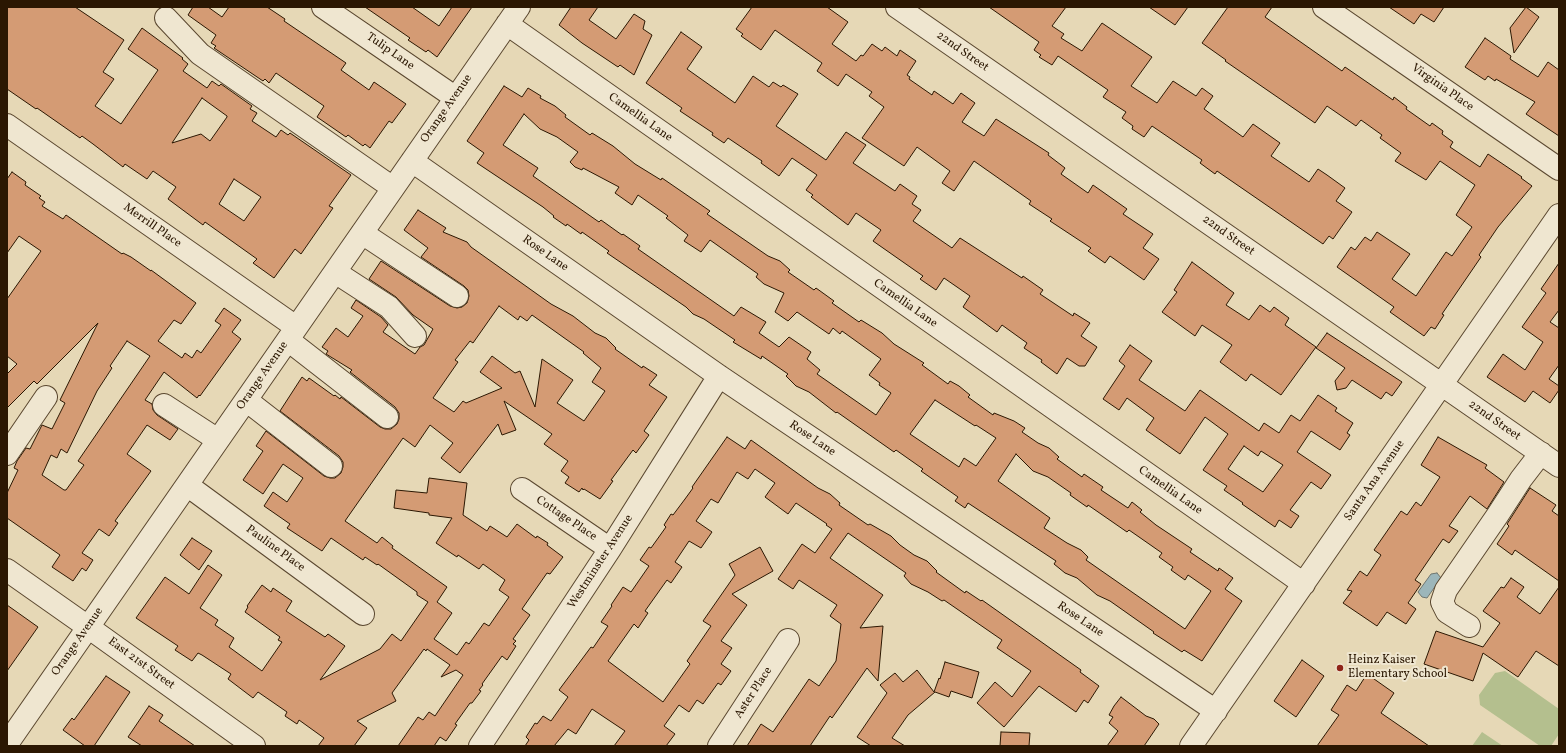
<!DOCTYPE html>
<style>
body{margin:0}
#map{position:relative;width:1566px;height:753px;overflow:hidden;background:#e6d8b6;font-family:Vollkorn,serif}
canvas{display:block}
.frame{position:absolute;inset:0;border:8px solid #2b1702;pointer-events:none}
</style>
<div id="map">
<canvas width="1566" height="753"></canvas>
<div class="frame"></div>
</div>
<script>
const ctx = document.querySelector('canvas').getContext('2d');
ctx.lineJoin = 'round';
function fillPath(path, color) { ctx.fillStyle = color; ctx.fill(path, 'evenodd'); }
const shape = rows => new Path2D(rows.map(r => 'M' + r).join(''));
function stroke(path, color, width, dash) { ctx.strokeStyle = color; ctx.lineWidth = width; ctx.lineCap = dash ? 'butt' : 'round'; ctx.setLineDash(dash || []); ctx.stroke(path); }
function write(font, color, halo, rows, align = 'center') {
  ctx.font = font + ' Vollkorn,serif'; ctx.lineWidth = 4; ctx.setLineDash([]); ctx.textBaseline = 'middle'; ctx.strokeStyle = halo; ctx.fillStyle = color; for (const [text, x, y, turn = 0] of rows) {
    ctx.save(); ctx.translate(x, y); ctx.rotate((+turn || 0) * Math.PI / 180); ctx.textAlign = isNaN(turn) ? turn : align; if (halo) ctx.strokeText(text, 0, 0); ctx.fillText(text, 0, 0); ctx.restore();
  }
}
fillPath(shape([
 [1505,671,1559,709,1559,734,1551,746,1540,746,1480,705,1479,695,1495,673],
 [1482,732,1503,746,1472,746]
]), '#b4bf8e');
const water = shape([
 [1437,573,1441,578,1427,598,1422,597,1418,592,1431,574,1437,573]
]);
fillPath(water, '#9cb6ba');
stroke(water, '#6f7670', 1);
const building = shape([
 [7,7,75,7,124,40,103,72,114,79,95,106,121,124,158,70,128,49,142,28,183,58,182,59,188,64,183,71,207,88,212,81,219,86,221,84,252,106,250,109,257,113,252,121,276,137,281,130,288,135,290,133,351,175,329,206,333,208,301,254,295,249,274,278,253,263,257,259,205,222,203,225,168,199,176,187,153,171,147,179,125,164,123,167,93,144,82,136,80,138,37,108,36,109,7,89,7,7],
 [202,98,227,116,227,117,210,141,201,134,172,143,202,98],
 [234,179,261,197,244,221,219,204,234,179],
 [193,7,208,7,222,17,229,7,267,7,285,19,284,21,346,63,341,70,369,90,374,82,406,104,392,123,389,121,370,148,365,144,363,146,348,135,346,137,317,117,324,106,276,73,269,83,265,79,263,81,214,48,216,46,211,43,216,35,188,15,193,7],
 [365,7,412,7,439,26,452,7,472,7,437,57,428,50,426,52,408,40,410,38,365,7],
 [571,7,598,7,589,20,616,39,634,14,645,21,643,29,652,35,634,75,620,65,618,67,582,43,559,25,571,7],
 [752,7,827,7,848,22,832,44,856,61,861,55,863,56,872,44,882,51,885,47,897,56,900,50,916,61,907,75,910,77,909,79,932,95,934,91,953,104,961,93,975,103,962,122,984,136,996,119,1049,153,1048,155,1065,168,1061,174,1088,193,1093,185,1127,209,1123,214,1153,234,1143,248,1159,259,1144,280,1110,256,1105,263,1088,251,1091,248,1050,221,1052,219,1029,204,1031,201,974,161,954,191,942,183,950,171,917,147,904,166,862,138,884,107,869,96,872,92,846,74,838,86,817,71,822,63,775,30,761,50,741,36,743,34,736,29,752,7],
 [989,7,1066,7,1052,26,1064,34,1061,38,1082,51,1102,23,1152,57,1131,86,1157,103,1173,81,1196,96,1202,88,1213,96,1204,109,1243,137,1253,124,1280,143,1271,156,1309,182,1318,169,1327,175,1345,188,1336,201,1352,212,1333,239,1329,236,1323,244,1217,171,1215,174,1200,163,1202,160,1152,126,1144,137,1132,129,1133,126,1122,118,1126,112,1103,97,1108,90,1058,56,1052,65,1039,57,1041,55,1034,50,1039,42,989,7],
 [1149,7,1188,7,1175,25,1149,7],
 [1228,7,1272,7,1265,17,1342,71,1345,67,1393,100,1394,97,1407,107,1406,109,1430,126,1432,123,1443,131,1442,134,1453,142,1450,147,1480,167,1488,154,1522,177,1521,178,1532,186,1498,227,1479,255,1481,257,1442,314,1444,315,1435,329,1431,327,1424,336,1390,312,1394,307,1337,267,1351,247,1355,250,1365,237,1371,241,1377,232,1410,254,1392,279,1416,296,1446,252,1452,256,1472,227,1456,215,1475,185,1440,161,1426,180,1395,161,1401,153,1380,138,1382,135,1361,120,1356,126,1327,106,1315,123,1225,61,1226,60,1202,43,1228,7],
 [1389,7,1444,7,1434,22,1421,14,1414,24,1389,7],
 [1526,7,1539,17,1514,53,1510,28,1526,7],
 [681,32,702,47,687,69,735,103,753,76,769,87,773,82,781,87,783,85,798,94,776,126,826,160,846,132,866,145,853,163,895,191,900,184,917,196,912,204,921,210,913,221,952,248,960,238,1022,278,1023,276,1043,290,1040,294,1073,316,1074,313,1090,323,1081,336,1097,347,1085,366,1079,366,1067,358,1057,374,1041,362,1042,360,1024,348,1027,343,1002,325,997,332,963,307,970,296,944,278,936,290,920,279,923,276,873,241,881,230,856,213,848,225,811,197,813,195,806,190,817,175,792,158,779,176,761,163,762,161,728,138,724,143,712,135,713,133,680,111,682,108,646,83,681,32],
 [1485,38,1511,56,1510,59,1538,77,1548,62,1559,70,1559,136,1526,114,1535,102,1496,79,1495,81,1488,76,1485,80,1465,67,1485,38],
 [504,86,522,97,528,88,541,96,540,98,555,106,566,115,565,117,590,135,592,133,613,146,635,164,661,180,662,178,710,211,707,214,768,256,780,261,790,270,788,272,814,290,816,288,834,301,832,303,859,322,861,320,882,333,894,344,924,363,922,365,948,384,950,381,959,386,970,395,968,397,993,415,994,413,1014,421,1025,428,1022,432,1038,443,1049,448,1059,457,1057,459,1082,477,1084,474,1103,487,1101,490,1128,508,1132,502,1142,510,1140,512,1156,525,1192,549,1190,552,1218,571,1219,568,1233,578,1225,589,1242,601,1202,661,1184,650,1182,652,1164,640,1153,633,1154,632,1110,601,1097,595,1077,578,1065,573,1054,564,1056,561,968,503,965,508,955,501,958,497,921,471,923,469,896,450,894,452,837,412,836,413,809,392,796,386,786,376,788,374,762,356,761,359,733,342,735,340,704,319,693,314,686,307,607,253,609,251,582,232,581,234,567,224,566,226,553,217,554,216,543,207,477,163,484,153,467,141,504,86],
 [524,114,540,129,557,137,578,152,570,162,575,167,582,170,583,168,619,187,615,193,632,205,638,195,668,216,666,218,688,235,684,241,701,252,710,240,758,274,756,277,764,284,784,293,775,312,788,321,797,312,829,334,833,328,840,334,842,331,881,359,869,375,880,383,879,385,891,393,876,415,817,374,820,370,807,359,811,352,789,337,779,347,759,333,766,322,741,307,734,316,638,249,640,246,623,234,622,235,601,220,599,222,533,176,538,168,503,145,524,114],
 [935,400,975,426,976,425,996,438,976,466,964,458,959,467,910,434,935,400],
 [1016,454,1033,471,1048,477,1071,493,1070,495,1087,507,1088,505,1127,532,1129,530,1162,553,1159,557,1173,567,1171,570,1185,580,1188,575,1211,591,1185,629,1086,560,1088,557,1081,550,1067,543,1044,528,1050,518,998,481,1016,454],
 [12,172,26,182,25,185,41,196,39,198,45,202,42,206,63,219,66,215,122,254,123,253,131,257,151,271,151,270,196,303,181,324,174,320,158,341,182,358,185,353,192,358,197,350,201,353,221,325,215,321,224,308,241,320,232,332,241,339,200,396,199,395,197,398,164,372,145,400,152,404,153,410,157,415,178,429,170,440,147,425,127,454,151,471,115,521,118,523,109,536,99,529,82,553,93,560,86,571,82,568,73,581,52,567,60,555,7,518,7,493,18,470,14,468,17,461,26,448,30,449,42,425,52,429,65,403,60,400,98,323,37,384,34,381,7,408,7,374,17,364,7,356,7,299,41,251,19,236,7,253,7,179,12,172],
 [127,341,150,356,78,461,84,465,66,490,64,490,42,475,51,455,57,458,61,449,67,453,97,391,112,368,110,366,127,341],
 [418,210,446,228,443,232,467,242,471,247,551,304,573,316,595,333,606,338,616,348,615,349,642,368,643,366,657,375,649,385,667,397,644,431,649,435,636,453,633,450,611,480,613,481,600,499,584,489,583,490,582,488,579,492,565,483,569,477,561,471,568,461,544,444,552,434,504,401,516,430,502,435,498,424,460,473,441,458,453,443,430,425,415,447,403,438,345,521,377,543,382,537,393,546,392,548,447,587,437,602,452,613,434,639,457,655,466,642,469,644,484,623,489,626,509,597,499,590,505,580,483,564,479,569,458,555,457,557,436,543,452,518,429,515,429,513,394,508,396,490,427,493,429,478,467,483,463,515,487,531,490,526,507,537,517,524,536,538,537,536,548,543,547,545,563,557,550,574,547,573,522,609,530,615,513,639,516,641,513,644,516,646,507,660,502,656,482,684,483,685,479,690,481,691,472,703,470,703,455,724,457,725,446,741,440,737,434,746,398,746,418,717,423,720,429,712,435,716,463,675,456,670,441,677,450,665,427,649,426,651,424,649,392,693,396,701,357,721,367,728,354,746,318,746,324,738,299,720,297,724,285,716,287,712,258,692,253,698,228,679,231,674,202,655,198,653,192,661,175,650,178,646,136,618,165,577,189,594,208,565,222,575,200,608,218,620,215,625,234,638,229,647,262,671,282,642,278,640,280,637,245,612,248,607,247,606,262,585,271,592,273,588,292,601,286,611,325,637,328,634,345,646,320,680,380,649,392,634,401,641,428,602,417,595,417,592,378,564,377,565,365,557,363,560,331,538,322,551,287,528,290,524,264,506,273,492,287,502,303,478,283,464,263,494,243,480,263,451,256,446,266,431,324,476,330,478,335,478,341,473,343,467,343,462,339,456,280,411,302,377,307,381,309,378,334,396,335,395,340,399,341,397,380,427,385,429,391,429,397,424,399,419,399,413,395,407,350,372,352,370,326,354,328,351,322,347,336,328,348,337,363,316,351,308,356,300,381,317,388,325,383,332,415,354,420,347,424,345,433,329,413,315,396,297,369,279,381,261,450,306,457,308,462,307,467,303,469,296,468,290,464,286,421,257,428,248,404,230,418,210],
 [499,306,518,320,520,316,527,321,532,315,584,352,583,353,601,368,592,382,605,391,584,421,557,403,573,380,542,359,535,407,520,371,515,373,492,356,480,372,502,388,466,403,463,401,454,412,433,398,458,362,455,360,470,341,473,343,499,306],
 [1192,262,1234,293,1226,305,1249,320,1260,305,1270,312,1274,307,1289,318,1285,325,1316,347,1281,395,1251,374,1246,381,1220,362,1232,345,1202,325,1195,336,1162,312,1177,292,1174,290,1192,262],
 [1559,263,1559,310,1550,322,1559,328,1559,365,1549,379,1559,386,1559,390,1550,403,1533,391,1525,402,1487,377,1503,354,1525,370,1543,342,1522,327,1546,293,1541,289,1559,263],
 [1327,333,1402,382,1392,396,1386,392,1381,399,1352,380,1346,388,1337,390,1335,381,1345,368,1316,348,1327,333],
 [1130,345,1152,361,1139,380,1185,411,1200,390,1259,431,1264,423,1279,433,1291,415,1300,421,1318,395,1337,408,1335,411,1353,423,1347,433,1350,435,1340,450,1311,431,1297,452,1331,475,1321,489,1311,482,1290,510,1299,516,1291,528,1279,520,1275,527,1242,504,1243,503,1224,490,1227,486,1203,470,1228,434,1205,417,1180,454,1146,430,1154,418,1127,398,1119,410,1103,399,1125,366,1119,361,1130,345],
 [1244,446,1258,456,1261,451,1283,465,1263,492,1228,469,1244,446],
 [727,437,745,449,751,440,818,488,830,494,840,503,839,505,868,525,870,524,891,536,900,545,914,555,927,561,937,571,936,572,965,593,966,591,981,601,982,600,1081,670,1080,672,1099,686,1088,703,1084,700,1076,712,1039,686,1004,727,977,703,995,682,1012,697,1031,671,997,648,1002,640,944,600,942,601,928,592,911,584,904,576,906,573,848,533,830,558,883,595,860,628,883,626,878,681,867,668,832,718,830,716,810,746,747,746,761,724,773,732,809,679,819,686,836,661,841,624,830,616,837,605,799,580,793,589,778,579,802,544,815,553,832,529,826,525,827,524,796,503,788,514,765,497,775,483,755,469,748,479,737,472,718,503,711,499,696,521,712,532,701,548,689,541,675,562,682,567,671,583,667,580,645,611,648,613,638,628,634,624,608,661,663,702,690,664,687,661,711,626,703,621,735,575,729,564,760,547,773,571,732,594,747,605,721,641,732,648,721,664,731,671,721,685,718,683,703,704,697,700,689,712,679,705,664,726,675,734,666,746,614,746,625,731,592,709,576,734,568,729,554,746,525,746,529,740,526,737,535,723,537,724,543,716,551,721,568,697,559,690,591,647,593,648,608,626,601,622,612,606,611,605,623,587,631,592,649,566,640,560,649,547,651,548,666,527,664,525,671,514,673,515,685,499,693,488,692,487,727,437],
 [1438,437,1487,465,1485,468,1504,482,1487,509,1470,496,1449,526,1458,531,1449,543,1443,539,1415,580,1421,584,1408,603,1416,609,1406,624,1387,612,1377,626,1343,603,1352,591,1347,590,1360,571,1367,576,1381,555,1374,550,1401,511,1407,515,1416,502,1421,506,1440,477,1421,465,1438,437],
 [1530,488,1556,505,1552,511,1559,516,1559,581,1515,550,1512,555,1497,544,1509,526,1507,524,1530,488],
 [192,538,212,551,199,570,180,555,192,538],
 [1511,578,1524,587,1517,597,1540,614,1559,587,1559,666,1536,651,1518,677,1483,653,1473,681,1424,664,1436,631,1483,647,1500,623,1483,611,1501,587,1504,588,1511,578],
 [7,605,38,627,7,671,7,605],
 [1302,660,1324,676,1296,717,1274,701,1302,660],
 [945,662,979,672,972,698,951,691,949,697,935,692,908,715,892,738,905,746,871,746,857,737,887,693,880,685,895,673,903,682,917,670,934,692,939,678,940,679,945,662],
 [1367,674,1394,693,1381,713,1429,746,1317,746,1339,715,1331,710,1347,685,1356,691,1367,674],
 [106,676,130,692,94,746,85,746,63,730,72,718,74,720,106,676],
 [1121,697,1146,716,1154,719,1159,724,1144,746,1107,746,1118,731,1109,723,1113,717,1109,715,1114,706,1121,697],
 [149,706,163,715,159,721,195,746,142,746,128,737,149,706],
 [1001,732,1030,733,1029,746,1000,746,1001,732]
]);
fillPath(building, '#d49b74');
stroke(building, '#2b1702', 1);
const minor = shape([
 [323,7,456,98],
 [897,7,1559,466],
 [1324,7,1559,169],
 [166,18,200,54,393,188],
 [507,24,1304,584],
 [7,125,296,327],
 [412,161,719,376,1216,711],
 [362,233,457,296],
 [335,272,389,307,415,336],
 [288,340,387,417],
 [246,400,331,466],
 [164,405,218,440],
 [7,454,46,397],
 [187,485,363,614],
 [522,489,610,549],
 [7,570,88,627,254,746],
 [1469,626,1447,612,1442,602,1446,590,1497,516,1521,479,1541,453],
 [7,744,519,7],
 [480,746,610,549,719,376],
 [719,746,788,640],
 [1191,746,1559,215]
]);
stroke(minor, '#5a472f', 24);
stroke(minor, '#efe6d0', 22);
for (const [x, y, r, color] of [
 [1340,668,4,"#8f2418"]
]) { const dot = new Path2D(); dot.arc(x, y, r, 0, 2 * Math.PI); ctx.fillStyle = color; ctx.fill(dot); stroke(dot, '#efe6d0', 1.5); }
write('12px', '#2b1702', '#efe6d0', [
 ["Tulip Lane",390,52,35],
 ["22nd Street",962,52,35],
 ["Virginia Place",1442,88,35],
 ["Orange Avenue",447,109,-55],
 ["Camellia Lane",640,118,35],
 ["Merrill Place",152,226,35],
 ["22nd Street",1228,236,35],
 ["Rose Lane",545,254,35],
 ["Camellia Lane",905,304,35],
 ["Orange Avenue",263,376,-55],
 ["22nd Street",1494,421,35],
 ["Rose Lane",812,439,34],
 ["Santa Ana Avenue",1375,481,-55],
 ["Camellia Lane",1170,491,35],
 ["Cottage Place",566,519,34],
 ["Pauline Place",275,549,36],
 ["Westminster Avenue",601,562,-57],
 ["Rose Lane",1080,620,34],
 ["Orange Avenue",78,642,-55],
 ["East 21st Street",141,664,36],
 ["Aster Place",754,693,-57]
]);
write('12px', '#2b1702', '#efe6d0', [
 ["Heinz Kaiser",1348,661],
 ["Elementary School",1348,675]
], 'left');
</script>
